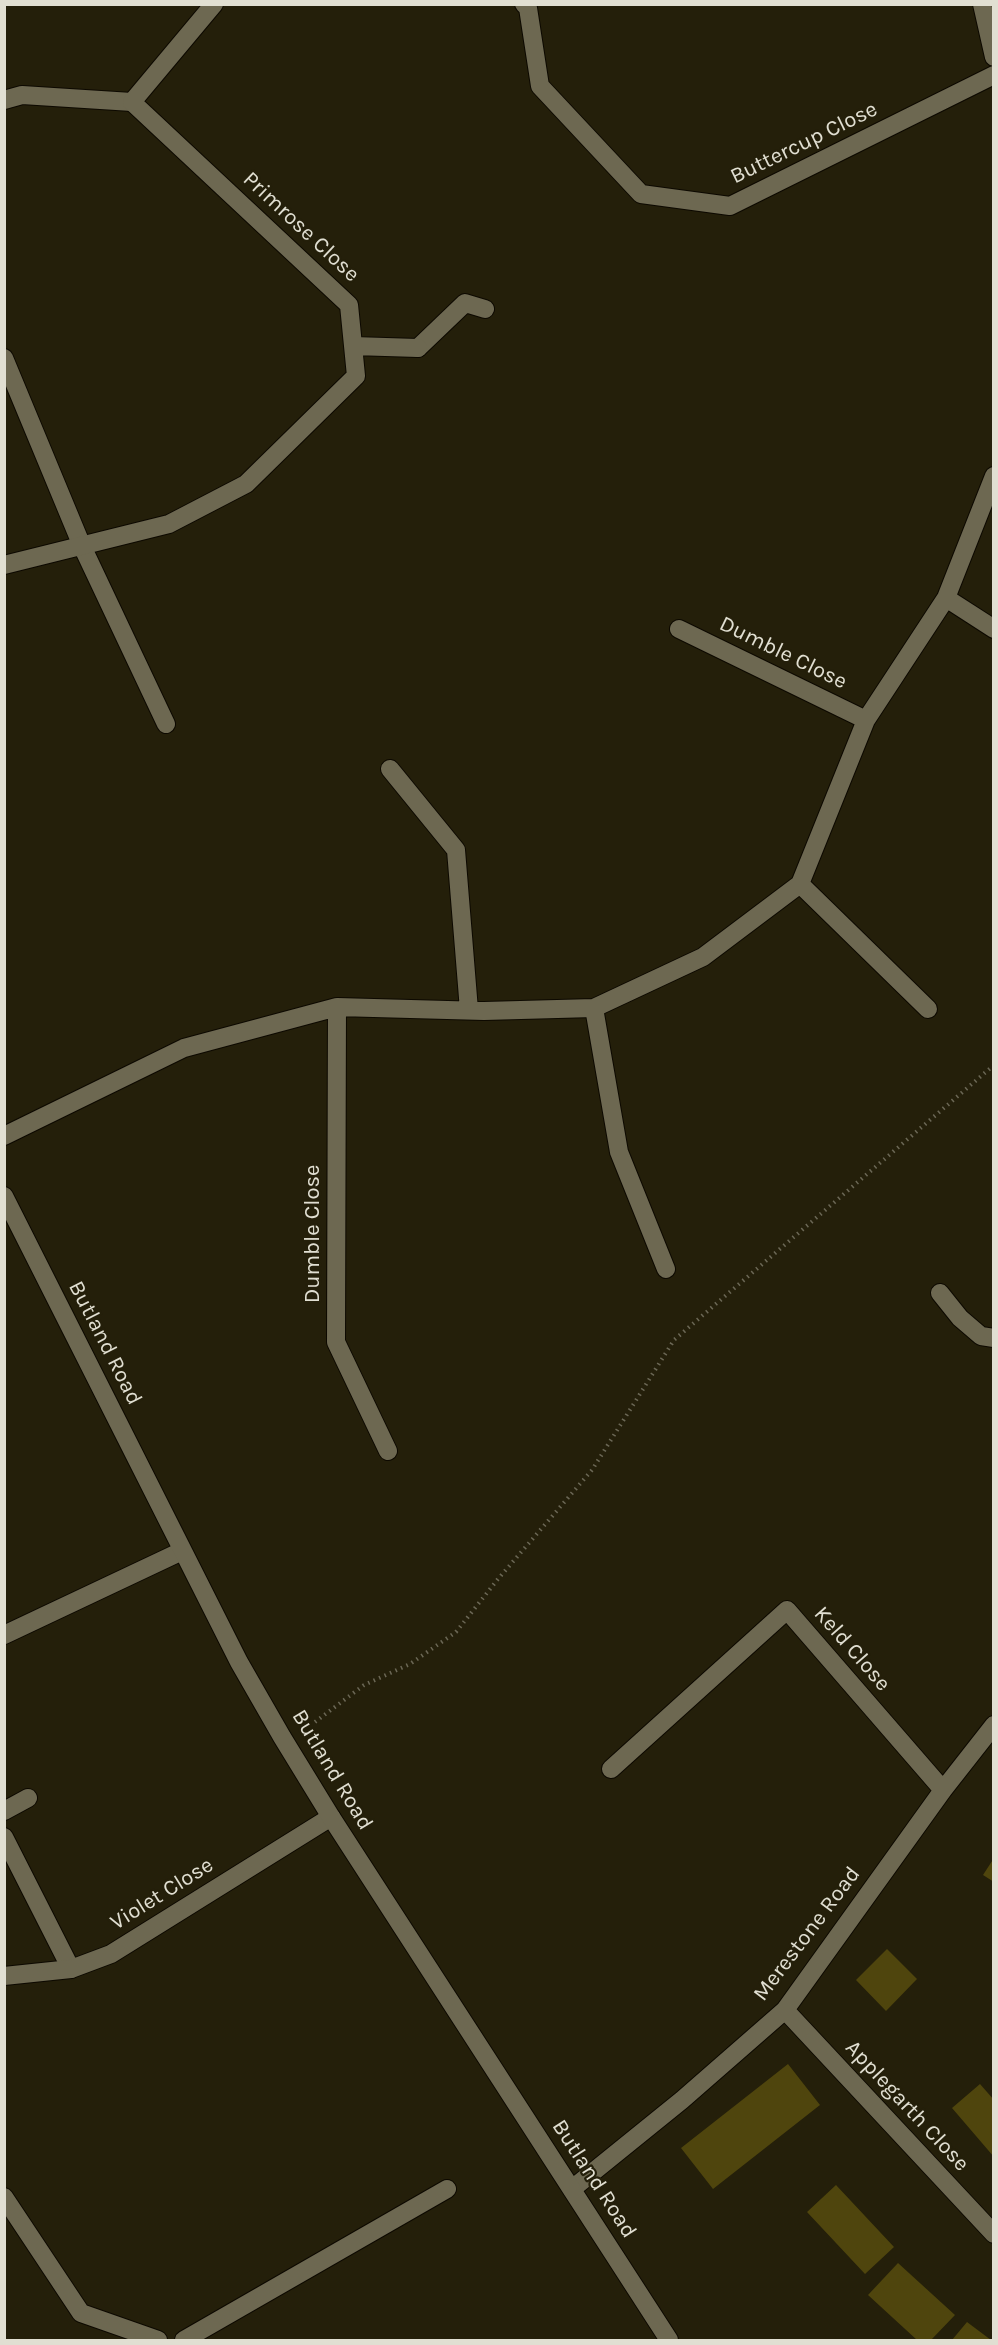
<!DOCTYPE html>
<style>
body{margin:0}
#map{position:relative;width:998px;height:2345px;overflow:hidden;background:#241f0a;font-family:Karla,sans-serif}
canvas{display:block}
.frame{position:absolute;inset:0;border:6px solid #e1dfd2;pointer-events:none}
</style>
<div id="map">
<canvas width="998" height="2345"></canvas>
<div class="frame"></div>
</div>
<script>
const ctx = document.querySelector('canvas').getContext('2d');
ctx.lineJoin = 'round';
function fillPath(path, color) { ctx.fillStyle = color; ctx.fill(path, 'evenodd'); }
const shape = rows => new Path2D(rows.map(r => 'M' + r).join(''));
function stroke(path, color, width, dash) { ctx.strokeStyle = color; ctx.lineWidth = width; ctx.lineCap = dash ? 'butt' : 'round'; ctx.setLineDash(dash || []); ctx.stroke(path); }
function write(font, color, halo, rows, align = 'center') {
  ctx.font = font + ' Karla,sans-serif'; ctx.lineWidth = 4.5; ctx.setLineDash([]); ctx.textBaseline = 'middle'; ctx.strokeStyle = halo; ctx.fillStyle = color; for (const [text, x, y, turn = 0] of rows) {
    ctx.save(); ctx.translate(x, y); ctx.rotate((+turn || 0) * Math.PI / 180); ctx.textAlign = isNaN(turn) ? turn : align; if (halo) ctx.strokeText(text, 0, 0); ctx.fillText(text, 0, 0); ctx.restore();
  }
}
fillPath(shape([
 [994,1858,994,1882,983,1875],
 [887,1949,917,1979,886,2011,856,1980],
 [788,2064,820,2105,713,2189,681,2148],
 [980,2084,994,2100,994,2157,952,2108],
 [836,2185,894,2247,865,2274,807,2212],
 [898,2263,955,2315,931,2340,917,2340,868,2295],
 [967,2322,991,2340,952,2340]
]), '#4f450d');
const service = shape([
 [4,100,22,95,132,102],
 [418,348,465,303,485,309],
 [4,358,82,546,166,724],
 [940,1293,960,1318,981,1336,994,1338],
 [4,1811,28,1798],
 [4,1837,71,1969]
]);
const minor = shape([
 [524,4,528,8,540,86,641,194,730,206,994,75],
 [982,4,994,57],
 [353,346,418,348],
 [4,565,169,524,246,484,356,376,349,305,132,102,214,4],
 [946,598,994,629],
 [679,629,866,720],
 [390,769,456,850,469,1010],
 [800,884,928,1009],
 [337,1007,336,1342,388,1451],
 [594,1008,619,1152,666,1269],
 [4,1136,184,1048,337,1007,484,1011,594,1008,703,957,800,884,866,720,946,598,994,476],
 [4,1635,182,1551],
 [611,1769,787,1610,943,1790],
 [4,1976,71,1969,111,1954,331,1817],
 [785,2010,994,2234],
 [572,2189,682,2100,785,2010,943,1790,994,1725],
 [4,2197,81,2313,158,2340],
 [184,2340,447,2189]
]);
const tertiary = shape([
 [4,1196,239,1662,282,1737,331,1817,669,2340]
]);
stroke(service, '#0d0900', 20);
stroke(minor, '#0d0900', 20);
stroke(tertiary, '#0d0900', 20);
stroke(shape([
 [315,1722,364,1685,410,1664,456,1632,498,1579,592,1470,674,1340,994,1065]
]), '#6b6755', 4, [1.5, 4.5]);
stroke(service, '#6d6851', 18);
stroke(minor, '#6d6851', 18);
stroke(tertiary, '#6d6851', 18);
write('22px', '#e1dfd2', '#241f0a', [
 ["Buttercup Close",804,143,-26],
 ["Primrose Close",301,227,43],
 ["Dumble Close",783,653,26],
 ["Dumble Close",313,1234,-90],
 ["Butland Road",105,1343,63],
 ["Keld Close",852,1649,49],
 ["Butland Road",332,1770,59],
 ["Violet Close",162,1894,-32],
 ["Merestone Road",807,1934,-53],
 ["Applegarth Close",907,2106,47],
 ["Butland Road",594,2179,57]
]);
</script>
